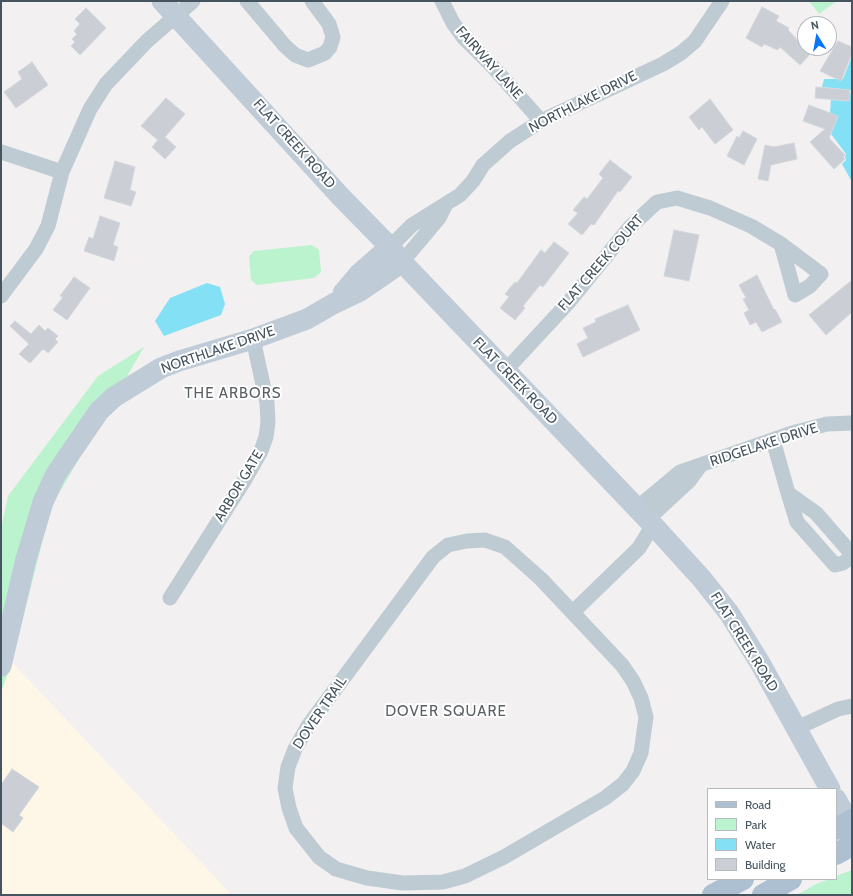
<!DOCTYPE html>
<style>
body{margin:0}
#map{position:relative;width:853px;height:896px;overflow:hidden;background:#f2f0f0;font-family:Cabin,sans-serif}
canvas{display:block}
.frame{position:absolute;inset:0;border:2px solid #46545f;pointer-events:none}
.legend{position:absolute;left:707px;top:788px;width:130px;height:92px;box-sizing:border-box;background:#fff;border:1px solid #b5bbbf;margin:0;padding:5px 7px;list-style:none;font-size:12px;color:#46545f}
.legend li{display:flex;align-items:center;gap:8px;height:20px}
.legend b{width:20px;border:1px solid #b5bbbf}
.north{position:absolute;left:797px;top:16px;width:40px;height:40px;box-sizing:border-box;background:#fff;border:1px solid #b5bbbf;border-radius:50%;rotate:349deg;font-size:11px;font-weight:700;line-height:16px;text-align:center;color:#46545f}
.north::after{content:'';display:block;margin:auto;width:14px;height:18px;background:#0876f4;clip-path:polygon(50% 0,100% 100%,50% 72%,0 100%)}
</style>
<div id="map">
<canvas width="853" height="896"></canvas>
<div class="frame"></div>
<ul class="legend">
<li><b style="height:5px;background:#adc0d1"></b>Road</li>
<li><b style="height:11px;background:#bbf3cf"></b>Park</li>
<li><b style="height:11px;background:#84e0f4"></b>Water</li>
<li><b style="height:11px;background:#cbcfd5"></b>Building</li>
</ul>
<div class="north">N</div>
</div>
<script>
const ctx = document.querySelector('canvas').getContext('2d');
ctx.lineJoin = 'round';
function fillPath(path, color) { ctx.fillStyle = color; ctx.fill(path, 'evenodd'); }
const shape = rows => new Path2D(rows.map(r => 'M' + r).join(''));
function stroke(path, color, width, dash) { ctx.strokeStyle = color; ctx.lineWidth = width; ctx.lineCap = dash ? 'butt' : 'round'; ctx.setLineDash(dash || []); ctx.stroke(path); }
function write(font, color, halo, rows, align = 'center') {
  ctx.font = font + ' Cabin,sans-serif'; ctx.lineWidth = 4; ctx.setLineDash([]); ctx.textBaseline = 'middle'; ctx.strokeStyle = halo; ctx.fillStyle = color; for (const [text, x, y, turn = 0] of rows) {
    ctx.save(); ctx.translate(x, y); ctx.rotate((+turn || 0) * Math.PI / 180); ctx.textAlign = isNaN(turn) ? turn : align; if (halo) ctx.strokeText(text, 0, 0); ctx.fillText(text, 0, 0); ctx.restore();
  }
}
fillPath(shape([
 [12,662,232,895,1,895,1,685]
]), '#fef7e8');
fillPath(shape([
 [809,1,837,1,819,14],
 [312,245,319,250,321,272,314,278,257,285,251,280,249,256,254,251],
 [144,347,51,507,12,662,1,692,1,529,8,496,98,376],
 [852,870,852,895,797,895,816,884,829,879,836,879,836,876]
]), '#bbf3cf');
fillPath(shape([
 [852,56,852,182,842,164,846,160,845,156,846,154,831,134,838,117,830,113,831,100,849,101,851,90,822,87,824,79,843,79],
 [207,283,220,287,225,304,221,315,164,336,155,321,170,298]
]), '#84e0f4');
const building = shape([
 [762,7,779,16,776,21,789,28,788,30,805,48,816,48,800,65,780,47,778,50,764,44,762,47,746,38,762,7],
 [86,8,106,28,80,55,71,46,75,42,72,39,77,34,74,31,80,24,75,19,86,8],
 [838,41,852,47,852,53,841,81,820,71,838,41],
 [32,62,48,85,16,108,4,92,22,79,18,72,32,62],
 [816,87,850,90,849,101,815,98,816,87],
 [166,98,185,114,165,137,176,147,165,159,152,147,158,140,141,126,166,98],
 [710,99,733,130,715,144,702,127,699,130,689,117,710,99],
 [809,105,838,116,829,138,845,155,843,157,845,159,834,169,810,142,825,129,803,121,809,105],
 [743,131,757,139,744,165,727,156,737,136,739,138,743,131],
 [794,143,797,159,771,165,768,181,758,179,765,145,774,147,794,143],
 [610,160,632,177,620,192,618,191,594,225,591,224,582,235,568,224,578,213,573,210,584,197,587,199,603,178,599,174,610,160],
 [115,161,135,167,130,190,136,192,131,206,104,198,115,161],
 [100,216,120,223,113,245,118,247,114,261,84,251,89,237,93,239,100,216],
 [674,230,699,235,689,281,664,276,674,230],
 [554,242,569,253,543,287,540,285,523,306,525,308,515,320,500,308,509,297,505,294,515,282,517,283,541,250,545,253,554,242],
 [757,275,774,310,775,309,782,322,762,332,756,322,750,325,744,313,749,310,743,299,746,298,739,285,757,275],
 [74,277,90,288,67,320,53,310,63,297,60,296,74,277],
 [852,280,852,312,826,335,809,315,852,280],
 [628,305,640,330,583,357,577,344,588,338,583,328,596,322,595,319,628,305],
 [15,321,31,334,39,325,45,331,48,328,58,336,55,339,58,342,48,353,43,349,30,363,19,354,29,344,10,326,15,321],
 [12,769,39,787,19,815,23,818,13,832,1,823,1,785,12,769]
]);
fillPath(building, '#cbcfd5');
stroke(building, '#d3d6dc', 1);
stroke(shape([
 [247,1,285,46,295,55,308,60,325,53,330,47,333,37,329,24,312,1],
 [442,1,453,23,464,38,494,68,541,121],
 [1,152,62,172],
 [390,247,412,225,460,195,473,181,483,165,510,141,541,121,663,64,681,53,695,41,722,1],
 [402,262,439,218,445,206],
 [1,296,36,249,48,226,62,172,90,109,106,84,147,41,193,1],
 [505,371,568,303,630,227,657,202,677,198,710,208,751,226,781,244,821,274,810,286,795,295,781,244],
 [773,440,788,493,797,522,835,565,843,563,850,558,850,552,816,513,788,493],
 [637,508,680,472,792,433,827,424,852,423],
 [648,519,689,481,700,466],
 [485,540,505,547,541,579,622,665,633,681,641,698,646,717,641,753,633,771,623,784,605,798,504,857,465,876,443,882,403,883,367,878,336,869,319,857,296,828,289,808,285,788,288,767,295,749,308,726,433,557,448,545,467,541,485,540],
 [170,598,244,481,261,451,266,437,268,422,267,403,253,339],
 [573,612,639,548,653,525],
 [797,728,838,709,852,706]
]), '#bfcbd3', 15);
stroke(shape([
 [162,1,341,197,390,247,402,262,653,525,702,579,729,613,760,663,830,789],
 [343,293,359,274,390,247],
 [1,666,26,559,43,502,56,474,99,411,114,397,161,368,179,361,253,339,307,319,333,304,360,291,402,262],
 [836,799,852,828]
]), '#bfccd8', 21);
stroke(shape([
 [836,829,852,820],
 [836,854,852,845],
 [713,895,743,879],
 [763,895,791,879]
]), '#adc0d1', 22);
write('14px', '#46545f', '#fff', [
 ["FAIRWAY LANE",489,63,48],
 ["NORTHLAKE DRIVE",583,102,-27],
 ["FLAT CREEK ROAD",294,144,48],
 ["FLAT CREEK COURT",601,263,-49],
 ["NORTHLAKE DRIVE",218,350,-19],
 ["FLAT CREEK ROAD",515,381,46],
 ["RIDGELAKE DRIVE",764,445,-18],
 ["ARBOR GATE",239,486,-59],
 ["FLAT CREEK ROAD",744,642,58],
 ["DOVER TRAIL",320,713,-56]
]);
ctx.letterSpacing = '1px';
write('15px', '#5b6065', '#fff', [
 ["THE ARBORS",233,394],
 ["DOVER SQUARE",446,712]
]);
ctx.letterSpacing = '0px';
</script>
